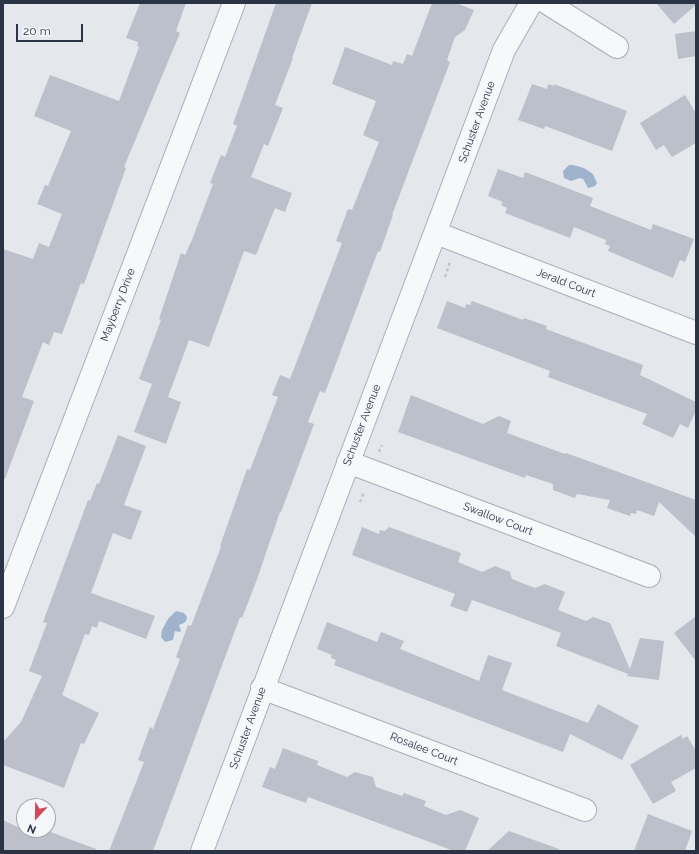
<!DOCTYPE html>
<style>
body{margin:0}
#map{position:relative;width:699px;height:854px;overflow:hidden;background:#e4e7ec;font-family:Raleway,sans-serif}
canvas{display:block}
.frame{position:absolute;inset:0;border:4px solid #2b3445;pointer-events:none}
.north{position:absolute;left:16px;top:798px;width:40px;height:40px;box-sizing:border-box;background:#f4f6f9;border:1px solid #a4a8b1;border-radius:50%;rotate:202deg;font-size:11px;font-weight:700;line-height:16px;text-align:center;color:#2b3445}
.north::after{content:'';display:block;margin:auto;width:14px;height:18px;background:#d1495b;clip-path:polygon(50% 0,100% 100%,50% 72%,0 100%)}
.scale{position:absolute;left:16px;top:24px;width:67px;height:18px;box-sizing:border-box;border:2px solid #2b3445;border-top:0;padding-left:5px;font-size:12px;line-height:14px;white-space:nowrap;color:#2b3445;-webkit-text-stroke:3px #f4f6f9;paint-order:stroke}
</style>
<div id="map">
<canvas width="699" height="854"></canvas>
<div class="frame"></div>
<div class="north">N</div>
<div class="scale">20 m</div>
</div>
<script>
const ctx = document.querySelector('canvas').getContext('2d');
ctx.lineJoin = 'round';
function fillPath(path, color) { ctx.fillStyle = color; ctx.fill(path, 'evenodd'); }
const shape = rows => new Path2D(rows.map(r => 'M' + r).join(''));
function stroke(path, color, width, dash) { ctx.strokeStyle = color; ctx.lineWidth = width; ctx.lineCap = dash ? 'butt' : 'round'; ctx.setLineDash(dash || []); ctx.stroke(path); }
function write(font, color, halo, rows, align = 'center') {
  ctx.font = font + ' Raleway,sans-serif'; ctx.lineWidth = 3; ctx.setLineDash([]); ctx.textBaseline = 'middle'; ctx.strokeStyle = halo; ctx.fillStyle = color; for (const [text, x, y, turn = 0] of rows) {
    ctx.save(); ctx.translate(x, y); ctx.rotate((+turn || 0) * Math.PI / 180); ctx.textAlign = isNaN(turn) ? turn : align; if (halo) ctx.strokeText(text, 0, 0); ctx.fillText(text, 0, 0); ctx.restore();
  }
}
fillPath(shape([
 [569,165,573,165,584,168,593,174,597,183,595,186,588,188,583,179,580,178,571,181,564,178,563,171],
 [176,611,184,613,187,617,186,621,184,623,179,625,181,631,180,632,175,631,173,640,165,642,161,637,162,630,168,619]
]), '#9fb4cc');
fillPath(shape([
 [140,3,186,3,176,31,180,33,124,167,126,168,84,284,81,283,62,334,54,332,49,345,43,342,22,397,34,401,5,479,3,479,3,249,33,259,39,243,49,247,62,214,37,204,45,185,48,186,71,131,34,116,50,75,119,101,139,47,137,46,138,42,126,38],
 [276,3,312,3,292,58,293,58,275,105,283,108,268,146,264,144,251,177,292,193,285,212,275,208,256,255,244,251,209,347,189,340,168,397,181,402,166,444,134,432,152,384,139,379,161,320,159,319,181,253,185,255,192,240,213,184,210,183,221,155,225,157,237,126,233,124],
 [432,3,456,3,474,10,465,30,455,37,447,60,450,62,392,215,393,215,380,252,378,251,325,393,320,391,308,422,314,424,281,512,280,512,256,582,242,618,240,617,153,851,109,851,144,762,138,760,150,727,153,729,180,659,176,657,188,625,191,626,221,547,220,546,247,469,250,470,278,397,272,395,280,375,290,379,342,243,336,241,348,209,352,210,379,142,363,135,376,101,332,84,345,47,392,65,393,61,403,64,407,54,412,56],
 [656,3,696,3,696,5,674,24],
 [696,31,696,56,678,59,675,34],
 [532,84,547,89,548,84,554,86,554,84,627,111,612,151,545,126,544,129,518,120],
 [685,95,696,113,696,143,672,157,664,145,656,150,640,123],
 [498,169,523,178,525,172,593,198,590,206,651,230,653,224,694,239,685,262,680,260,673,278,608,251,610,246,605,244,606,240,574,227,570,238,505,213,507,208,501,205,503,202,488,196],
 [447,301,465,308,466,304,470,305,472,301,523,320,524,318,547,326,546,329,643,365,640,375,696,402,696,411,688,428,680,424,673,438,642,424,647,414,548,377,550,371,437,328],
 [411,395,483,424,499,416,511,421,507,433,565,454,566,453,696,500,696,537,659,502,654,516,637,510,636,514,631,513,630,516,607,508,610,500,577,494,575,498,553,490,553,484,526,475,525,478,398,432],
 [118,435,146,446,124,505,142,511,131,540,113,533,91,593,155,616,146,639,99,621,97,628,92,626,89,635,85,634,62,695,99,713,84,744,81,743,64,788,3,765,3,742,21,722,42,676,29,671,47,623,43,622,88,500,90,501,97,483,99,484],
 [362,527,379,534,380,530,385,531,389,527,461,553,458,562,482,572,495,566,510,572,512,579,535,588,545,584,565,592,558,610,586,621,593,617,610,623,630,669,640,638,664,641,659,680,627,676,628,674,556,646,561,633,500,610,472,600,467,612,450,606,455,594,352,555],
 [696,616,696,661,674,633],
 [327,622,377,642,381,632,404,641,400,649,479,681,488,655,512,663,502,690,588,723,598,704,639,726,622,760,570,734,563,752,334,665,336,660,331,658,332,655,317,649],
 [681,735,683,739,687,736,696,751,696,768,671,782,676,791,653,804,630,765],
 [283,748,318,761,317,765,347,777,355,772,373,777,376,787,402,796,404,793,426,801,424,806,446,815,460,810,479,818,465,851,454,851,308,797,306,803,262,787,270,767,275,769],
 [648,814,692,831,685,851,634,851],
 [3,820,24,830,45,830,96,849,96,851,3,851],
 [509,831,559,849,559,851,487,851]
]), '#bbc0ca');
const minor = shape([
 [547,3,617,47],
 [436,233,696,333],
 [348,462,649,576],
 [3,607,234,3],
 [262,688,585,810],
 [202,851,504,50,531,3]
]);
stroke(minor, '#a9aeb7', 24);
stroke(shape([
 [445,277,450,262],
 [379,452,382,445],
 [360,502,364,492]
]), '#c2c5cb', 2.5, [3, 3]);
stroke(minor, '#f7f8fa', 22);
write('11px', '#2b3445', '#f4f6f9', [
 ["Schuster Avenue",477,122,-70],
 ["Jerald Court",566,283,21],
 ["Mayberry Drive",118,305,-69],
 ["Schuster Avenue",362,425,-69],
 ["Swallow Court",498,519,21],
 ["Schuster Avenue",248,728,-70],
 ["Rosalee Court",424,749,21]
]);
</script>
